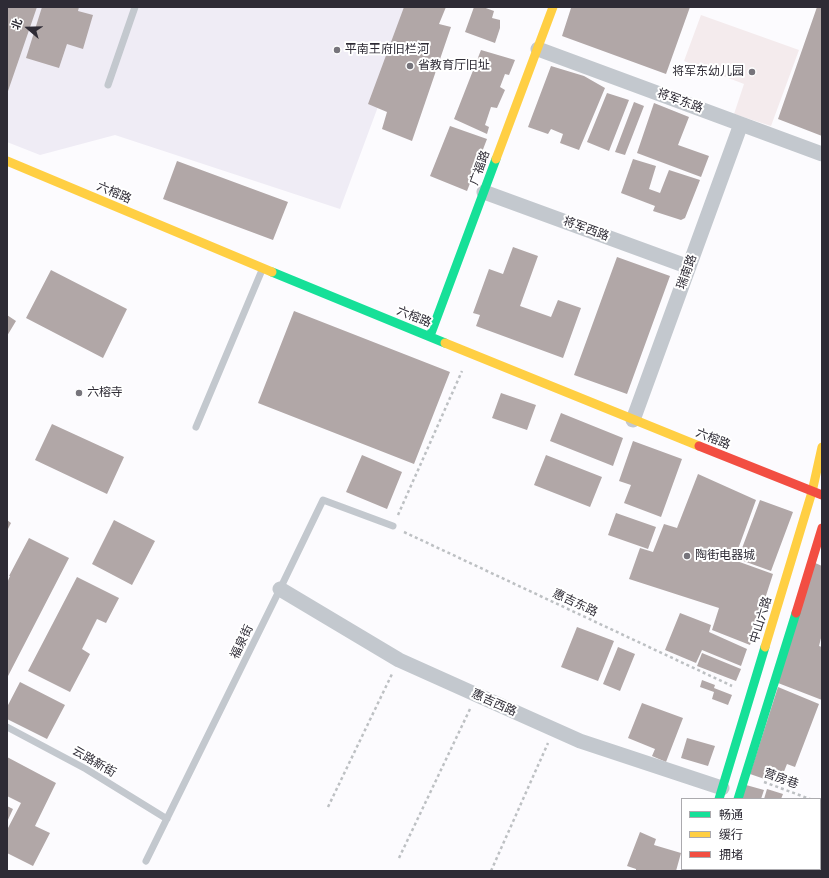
<!DOCTYPE html>
<meta charset="utf-8">
<style>
body{margin:0}
#map{position:relative;width:829px;height:878px;overflow:hidden;background:#fcfbfe;font-family:"Noto Sans","Noto Sans SC",sans-serif}
canvas{display:block}
.frame{position:absolute;inset:0;border:8px solid #2e2b35;pointer-events:none}
.legend{position:absolute;left:681px;top:798px;width:140px;height:72px;box-sizing:border-box;background:#fff;border:1px solid #abaaae;margin:0;padding:5px 7px;list-style:none;font-size:12px;color:#2e2b35}
.legend li{display:flex;align-items:center;gap:8px;height:20px}
.legend b{width:20px;border:1px solid #abaaae}
.north{position:absolute;left:8px;top:8px;width:40px;height:40px;-webkit-text-stroke:3px #fff;paint-order:stroke;rotate:290deg;font-size:11px;font-weight:700;line-height:16px;text-align:center;color:#2e2b35}
.north::after{content:'';display:block;margin:auto;width:14px;height:18px;background:#2e2b35;clip-path:polygon(50% 0,100% 100%,50% 72%,0 100%)}
</style>
<div id="map">
<canvas width="829" height="878"></canvas>
<div class="frame"></div>
<ul class="legend">
<li><b style="height:5px;background:#16e098"></b>畅通</li>
<li><b style="height:5px;background:#ffcf43"></b>缓行</li>
<li><b style="height:5px;background:#f24e42"></b>拥堵</li>
</ul>
<div class="north">北</div>
</div>
<script>
const ctx = document.querySelector('canvas').getContext('2d');
ctx.lineJoin = 'round';
function fillPath(path, color) { ctx.fillStyle = color; ctx.fill(path, 'evenodd'); }
const shape = rows => new Path2D(rows.map(r => 'M' + r).join(''));
function stroke(path, color, width, dash) { ctx.strokeStyle = color; ctx.lineWidth = width; ctx.lineCap = dash ? 'butt' : 'round'; ctx.setLineDash(dash || []); ctx.stroke(path); }
function write(font, color, halo, rows, align = 'center') {
  ctx.font = font + ' "Noto Sans","Noto Sans SC",sans-serif'; ctx.lineWidth = 4; ctx.setLineDash([]); ctx.textBaseline = 'middle'; ctx.strokeStyle = halo; ctx.fillStyle = color; for (const [text, x, y, turn = 0] of rows) {
    ctx.save(); ctx.translate(x, y); ctx.rotate((+turn || 0) * Math.PI / 180); ctx.textAlign = isNaN(turn) ? turn : align; if (halo) ctx.strokeText(text, 0, 0); ctx.fillText(text, 0, 0); ctx.restore();
  }
}
fillPath(shape([
 [7,7,415,7,340,209,115,135,40,155,7,142]
]), '#efecf5');
fillPath(shape([
 [701,15,799,50,771,126,734,114,744,84,684,61]
]), '#f4ebed');
fillPath(shape([
 [7,7,37,7,7,94],
 [42,7,79,7,78,11,93,15,83,49,67,44,59,68,26,58],
 [404,7,446,7,439,24,451,27,412,141,382,129,387,112,368,104],
 [474,7,483,7,494,11,492,18,500,20,500,28,495,43,465,32],
 [568,7,690,7,666,74,562,36,571,8],
 [817,7,822,7,822,136,778,119],
 [481,50,515,60,509,75,505,74,500,87,505,90,497,108,491,107,485,125,489,127,487,134,454,119],
 [551,66,584,76,605,88,579,150,560,143,563,134,551,129,548,134,528,127],
 [607,93,629,100,609,151,587,142],
 [634,102,644,106,625,155,615,152],
 [654,103,689,117,678,145,709,156,701,177,637,153],
 [450,126,487,139,467,191,430,176],
 [633,159,656,166,649,189,660,193,669,170,700,180,685,218,681,220,653,211,655,206,621,193],
 [177,161,288,202,273,240,163,199],
 [513,247,538,256,520,306,551,317,558,300,581,308,563,358,476,326,480,315,473,313,489,269,503,274],
 [617,257,670,276,627,394,574,375],
 [51,270,127,309,103,358,26,318],
 [294,311,450,372,414,464,258,403],
 [7,315,16,321,7,336],
 [501,393,536,405,527,430,492,418],
 [561,413,623,438,613,466,550,441],
 [52,424,124,457,107,494,35,460],
 [633,441,682,459,661,517,624,503,631,485,619,481],
 [362,455,402,472,387,509,346,492],
 [546,455,602,477,590,507,534,485],
 [698,474,756,500,734,560,773,574,750,645,712,630,719,608,629,579,640,548,653,552,664,524,677,528],
 [760,500,793,512,771,571,738,559],
 [616,513,656,527,648,549,608,535],
 [7,520,11,523,7,531],
 [114,520,155,541,132,585,92,564],
 [29,538,69,558,7,678,7,583,10,576,9,576],
 [813,562,822,566,822,634,819,646,822,647,822,700,778,683],
 [77,577,119,598,106,623,97,619,82,649,90,654,70,692,28,671],
 [680,613,711,625,709,632,747,649,741,666,702,650,696,663,665,650],
 [577,627,614,641,598,681,561,667],
 [618,647,635,654,620,691,603,684],
 [702,653,741,669,736,681,697,666],
 [702,680,715,685,714,688,732,695,728,705,712,699,714,692,700,687],
 [20,682,65,705,47,739,7,719,7,707],
 [778,687,819,704,795,767,787,764,779,784,750,774],
 [642,703,683,718,666,762,652,756,655,749,628,738],
 [687,738,715,746,708,766,681,758],
 [7,757,56,783,35,826,50,833,33,866,7,853,7,828,8,828,21,803,7,796],
 [746,785,764,790,761,799,742,799],
 [767,789,783,794,781,799,764,799],
 [7,806,13,809,7,822],
 [640,832,656,839,654,845,681,853,676,871,636,871,636,869,627,866],
 [721,869,768,869,767,871,721,871]
]), '#b1a7a7');
stroke(shape([
 [398,515,462,371],
 [404,532,732,686],
 [764,782,810,799],
 [820,803,822,803],
 [328,807,392,674],
 [399,858,470,709],
 [491,871,548,743]
]), '#bdc0c3', 2.5, [3, 3]);
stroke(shape([
 [108,85,135,7],
 [196,427,262,270],
 [7,727,86,769,167,819],
 [146,861,280,589,323,500,393,526]
]), '#c3c8ce', 7);
stroke(shape([
 [538,49,822,154],
 [484,192,689,267],
 [633,420,741,124],
 [280,589,399,660,477,695,580,741,722,788]
]), '#c3c8ce', 15);
stroke(shape([
 [272,272,445,343],
 [430,336,496,159],
 [719,799,765,647],
 [738,799,796,613],
 [715,871,716,869]
]), '#16e098', 9);
stroke(shape([
 [496,159,553,7],
 [7,161,272,272],
 [445,343,699,446],
 [765,647,812,492,822,447],
 [696,871,697,869]
]), '#ffcf43', 9);
stroke(shape([
 [699,446,822,495],
 [796,613,822,528]
]), '#f24e42', 9);
for (const [x, y, r, color] of [
 [337,50,4,"#76747b"],
 [410,66,4,"#76747b"],
 [752,72,4,"#76747b"],
 [79,393,4,"#76747b"],
 [687,556,4,"#76747b"]
]) { const dot = new Path2D(); dot.arc(x, y, r, 0, 2 * Math.PI); ctx.fillStyle = color; ctx.fill(dot); stroke(dot, '#fff', 1.5); }
write('12px', '#2e2b35', '#fff', [
 ["平南王府旧栏河",345,50],
 ["省教育厅旧址",418,66],
 ["将军东幼儿园",744,72,"right"],
 ["六榕寺",87,393],
 ["陶街电器城",695,556]
], 'left');
write('12px', '#2e2b35', '#fff', [
 ["将军东路",680,101,20],
 ["广福路",480,168,-70],
 ["六榕路",114,193,23],
 ["将军西路",586,229,20],
 ["瑞南路",687,272,-70],
 ["六榕路",414,317,22],
 ["六榕路",713,439,22],
 ["惠吉东路",575,603,25],
 ["中山六路",761,620,-73],
 ["福泉街",242,642,-64],
 ["惠吉西路",494,703,24],
 ["云路新街",94,762,30],
 ["营房巷",781,779,20]
]);
</script>
